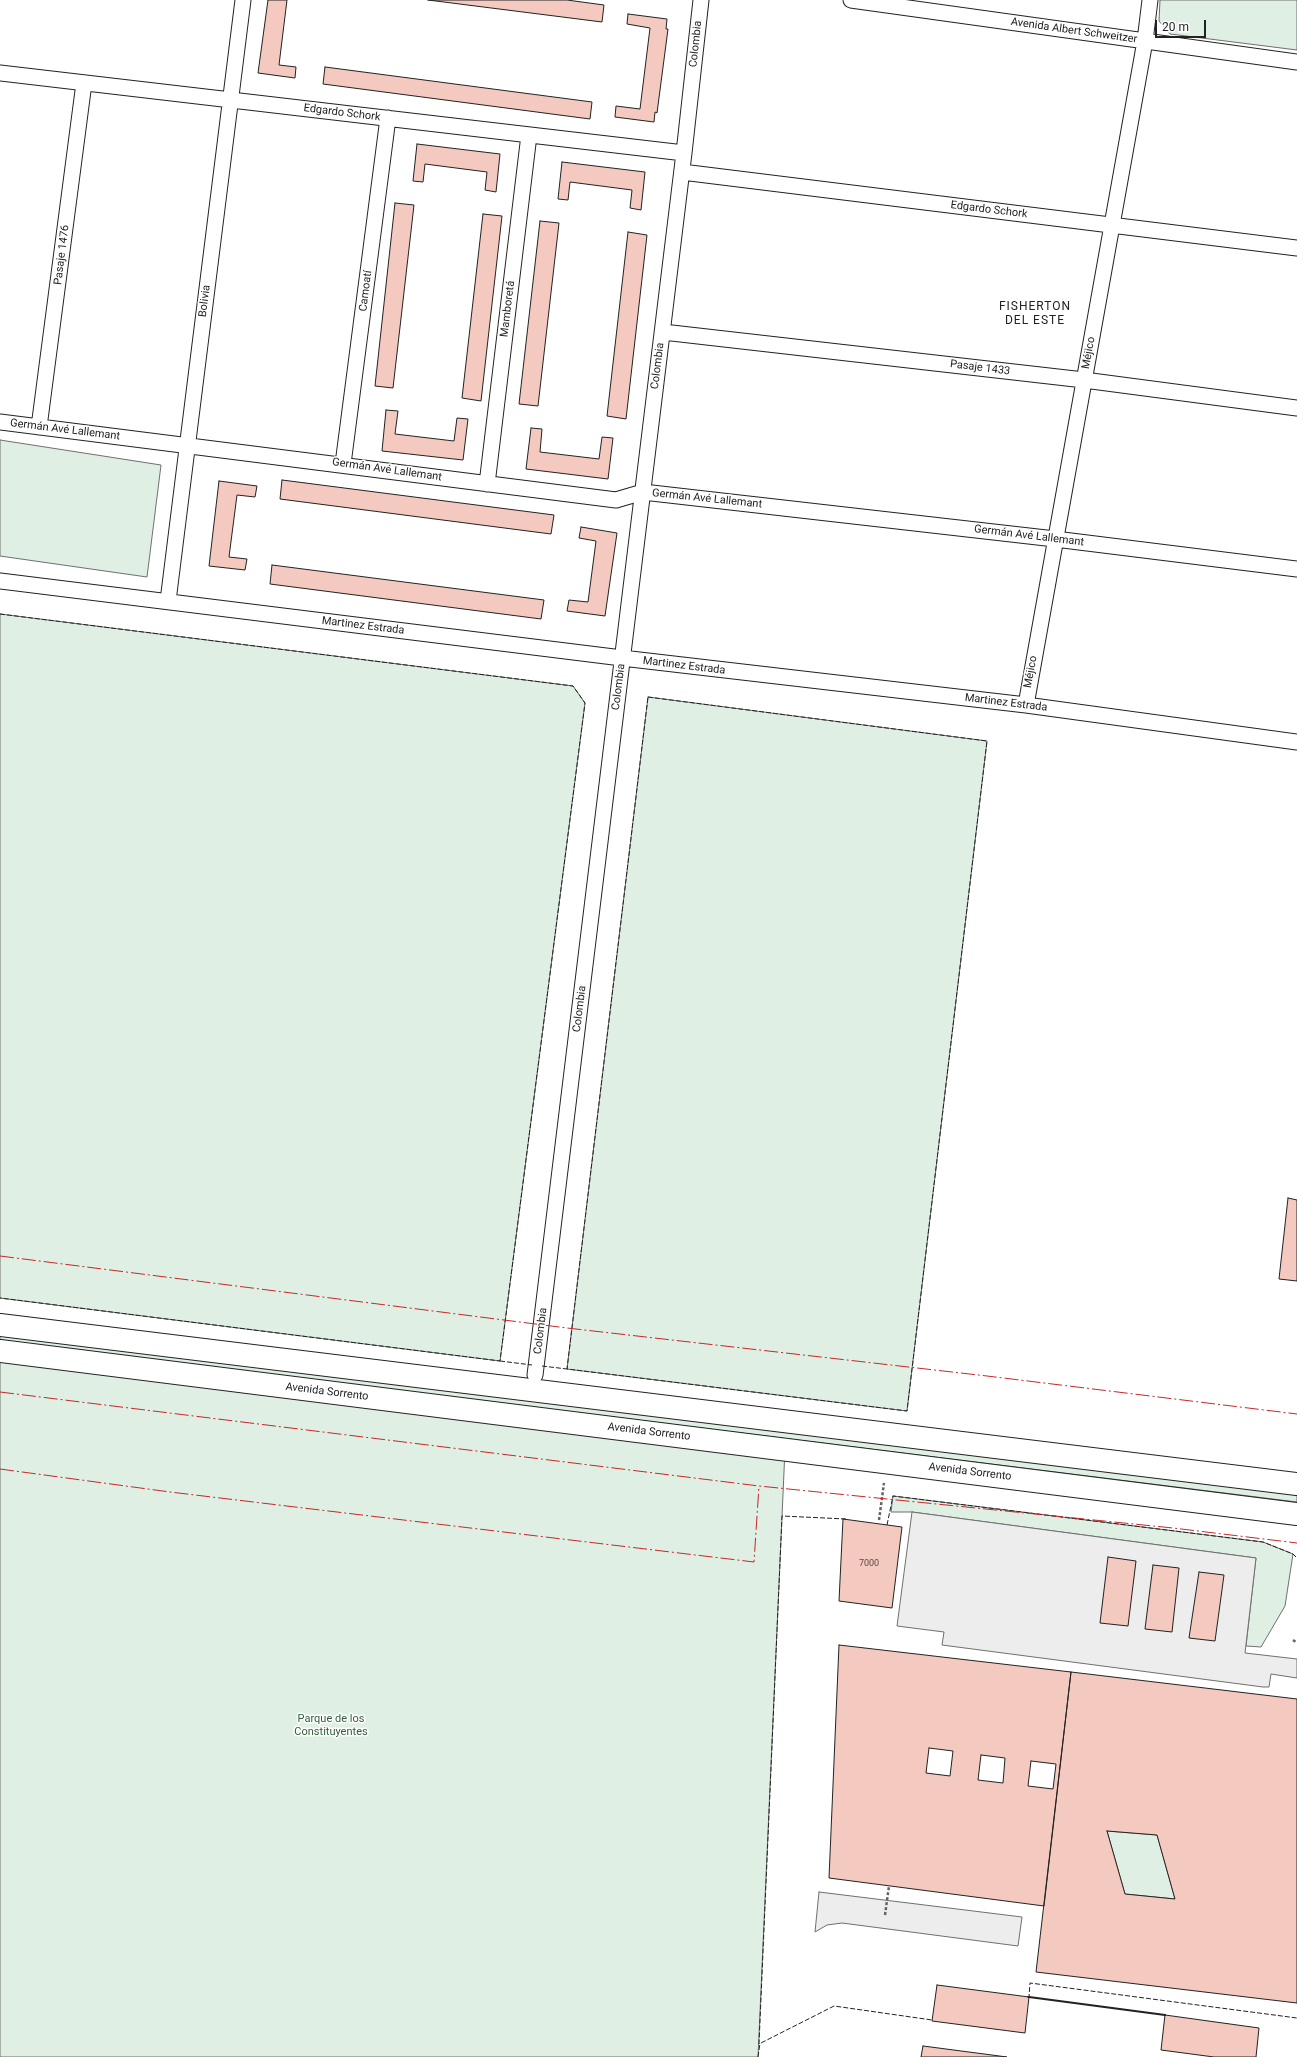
<!DOCTYPE html>
<meta charset="utf-8">
<style>
body{margin:0}
#map{position:relative;width:1297px;height:2057px;overflow:hidden;background:#fff;font-family:Roboto,sans-serif}
canvas{display:block}
.scale{position:absolute;left:1155px;top:20px;width:51px;height:18px;box-sizing:border-box;border:2px solid #222;border-top:0;padding-left:5px;font-size:12px;line-height:14px;white-space:nowrap;color:#222;-webkit-text-stroke:3px #fff;paint-order:stroke}
</style>
<div id="map">
<canvas width="1297" height="2057"></canvas>
<div class="scale">20 m</div>
</div>
<script>
const ctx = document.querySelector('canvas').getContext('2d');
ctx.lineJoin = 'round';
function fillPath(path, color) { ctx.fillStyle = color; ctx.fill(path, 'evenodd'); }
const shape = rows => new Path2D(rows.map(r => 'M' + r).join(''));
function stroke(path, color, width, dash) { ctx.strokeStyle = color; ctx.lineWidth = width; ctx.lineCap = dash ? 'butt' : 'round'; ctx.setLineDash(dash || []); ctx.stroke(path); }
function write(font, color, halo, rows, align = 'center') {
  ctx.font = font + ' Roboto,sans-serif'; ctx.lineWidth = 3; ctx.setLineDash([]); ctx.textBaseline = 'middle'; ctx.strokeStyle = halo; ctx.fillStyle = color; for (const [text, x, y, turn = 0] of rows) {
    ctx.save(); ctx.translate(x, y); ctx.rotate((+turn || 0) * Math.PI / 180); ctx.textAlign = isNaN(turn) ? turn : align; if (halo) ctx.strokeText(text, 0, 0); ctx.fillText(text, 0, 0); ctx.restore();
  }
}
const green = shape([
 [1160,0,1297,0,1297,50,1170,34,1159,21,1160,0],
 [0,440,161,465,147,577,0,556,0,440],
 [0,614,573,686,585,703,500,1361,0,1298,0,614],
 [648,697,987,741,907,1411,567,1369,648,697],
 [0,1335,1297,1495,1297,1502,0,1341,0,1335],
 [0,1351,785,1449,758,2057,0,2057,0,1351],
 [893,1496,1263,1542,1293,1554,1285,1606,1261,1647,1246,1646,1256,1558,912,1512,891,1512,893,1496],
 [1107,1831,1157,1835,1175,1899,1125,1894,1107,1831]
]);
fillPath(green, '#e0efe3');
stroke(green, '#6f6f6f', 1);
const parking = shape([
 [912,1512,1256,1558,1245,1653,1297,1659,1297,1678,1271,1674,1269,1687,1263,1687,942,1645,944,1632,897,1626,912,1512],
 [819,1892,1022,1917,1018,1946,842,1923,827,1925,815,1932,819,1892]
]);
fillPath(parking, '#ededed');
stroke(parking, '#6f6f6f', 1);
const building = shape([
 [268,0,287,0,279,65,296,67,295,78,258,73,268,0],
 [428,0,567,0,604,5,602,22,428,0],
 [628,14,667,19,666,29,668,29,657,113,655,112,654,122,615,117,616,106,640,109,650,28,627,24,628,14],
 [325,67,592,102,590,119,323,84,325,67],
 [417,144,500,154,496,192,485,190,487,172,425,164,423,182,413,181,417,144],
 [562,162,645,172,641,210,630,208,632,190,570,182,568,200,558,199,562,162],
 [395,203,414,205,393,388,375,386,395,203],
 [483,214,502,216,481,401,462,398,483,214],
 [540,221,559,223,538,406,519,404,540,221],
 [628,232,647,235,626,419,607,416,628,232],
 [386,410,398,411,395,434,454,441,457,418,468,419,463,460,382,451,386,410],
 [531,428,542,429,540,452,599,459,602,437,613,438,608,479,526,469,531,428],
 [282,480,554,515,551,534,280,499,282,480],
 [219,481,257,486,255,497,237,495,229,557,247,559,245,570,209,566,219,481],
 [581,527,617,533,605,616,567,611,569,600,588,602,596,541,579,538,581,527],
 [272,565,544,600,541,619,270,584,272,565],
 [1288,1198,1297,1200,1297,1281,1279,1279,1288,1198],
 [843,1519,902,1527,892,1608,839,1601,843,1519],
 [1108,1557,1136,1561,1128,1626,1100,1623,1108,1557],
 [1153,1565,1179,1568,1172,1632,1145,1629,1153,1565],
 [1199,1572,1224,1575,1215,1641,1189,1638,1199,1572],
 [839,1645,1071,1672,1044,1906,829,1878,839,1645],
 [929,1748,953,1751,950,1776,926,1773,929,1748],
 [981,1755,1005,1758,1003,1783,978,1780,981,1755],
 [1031,1761,1056,1764,1053,1789,1028,1786,1031,1761],
 [1071,1672,1297,1699,1297,2003,1036,1972,1071,1672],
 [1107,1831,1157,1835,1175,1899,1125,1894,1107,1831],
 [937,1985,1029,1997,1025,2033,932,2021,937,1985],
 [1165,2015,1259,2028,1256,2057,1214,2057,1161,2050,1165,2015],
 [923,2046,1007,2057,921,2057,923,2046]
]);
fillPath(building, '#f3c9c0');
stroke(building, '#222', 1);
const minor = shape([
 [851,0,1297,62],
 [0,73,684,153],
 [682,172,1297,248],
 [663,332,1084,380,1297,408],
 [0,422,616,500,643,492,1055,539,1297,569],
 [39,427,84,83],
 [343,464,388,118],
 [487,484,529,135],
 [0,581,622,658,1026,705,1297,742],
 [168,601,243,0],
 [1026,705,1145,41,1150,0],
 [535,1375,684,153,701,0]
]);
const secondary = shape([
 [0,1325,1297,1484],
 [0,1351,1297,1514]
]);
stroke(minor, '#222', 17);
stroke(secondary, '#222', 24);
stroke(shape([
 [879,1520,884,1483],
 [1293,1640,1297,1643],
 [885,1915,889,1886]
]), '#646464', 2.5, [3, 2]);
stroke(minor, '#fff', 15);
stroke(secondary, '#fff', 22);
stroke(shape([
 [0,614,573,686,585,703,500,1361,0,1298],
 [648,697,987,741,907,1411,567,1369,648,697],
 [500,1361,532,1365],
 [542,1366,567,1369],
 [846,1519,782,1516,759,2044,834,2006,932,2020],
 [887,1525,893,1496,1263,1542,1293,1554,1297,1558],
 [1027,1997,1029,1997,1030,1983,1297,2018],
 [758,2057,760,2043]
]), '#222', 1, [5, 2]);
stroke(shape([
 [1029,1997,1165,2015]
]), '#222', 2);
stroke(shape([
 [0,1256,567,1328,987,1376,1297,1414],
 [0,1392,759,1486,1173,1528,1297,1543],
 [0,1469,170,1492,754,1562,759,1486]
]), '#c62828', 1, [14, 3, 2, 3]);
write('9px', '#564c4a', null, [
 ["7000",869,1564]
]);
write('11px', '#222', '#fff', [
 ["Avenida Albert Schweitzer",1074,31,8],
 ["Colombia",696,44,-84],
 ["Edgardo Schork",342,113,7],
 ["Edgardo Schork",989,210,7],
 ["Pasaje 1476",62,255,-83],
 ["Camoatí",366,291,-83],
 ["Bolivia",205,301,-83],
 ["Mamboretá",508,309,-83],
 ["Méjico",1089,353,-80],
 ["Colombia",658,366,-83],
 ["Pasaje 1433",980,368,7],
 ["Germán Avé Lallemant",65,430,7],
 ["Germán Avé Lallemant",387,470,8],
 ["Germán Avé Lallemant",707,499,6],
 ["Germán Avé Lallemant",1029,536,7],
 ["Martinez Estrada",363,626,7],
 ["Martinez Estrada",684,666,7],
 ["Méjico",1031,672,-80],
 ["Colombia",619,687,-83],
 ["Martinez Estrada",1006,703,7],
 ["Colombia",580,1009,-83],
 ["Colombia",541,1331,-83],
 ["Avenida Sorrento",327,1392,7],
 ["Avenida Sorrento",649,1432,7],
 ["Avenida Sorrento",970,1472,7]
]);
write('11px', '#2f5e38', '#fff', [
 ["Parque de los",331,1719],
 ["Constituyentes",331,1732]
]);
ctx.letterSpacing = '1px';
write('12px', '#222', '#fff', [
 ["FISHERTON",1035,307],
 ["DEL ESTE",1035,321]
]);
ctx.letterSpacing = '0px';
</script>
